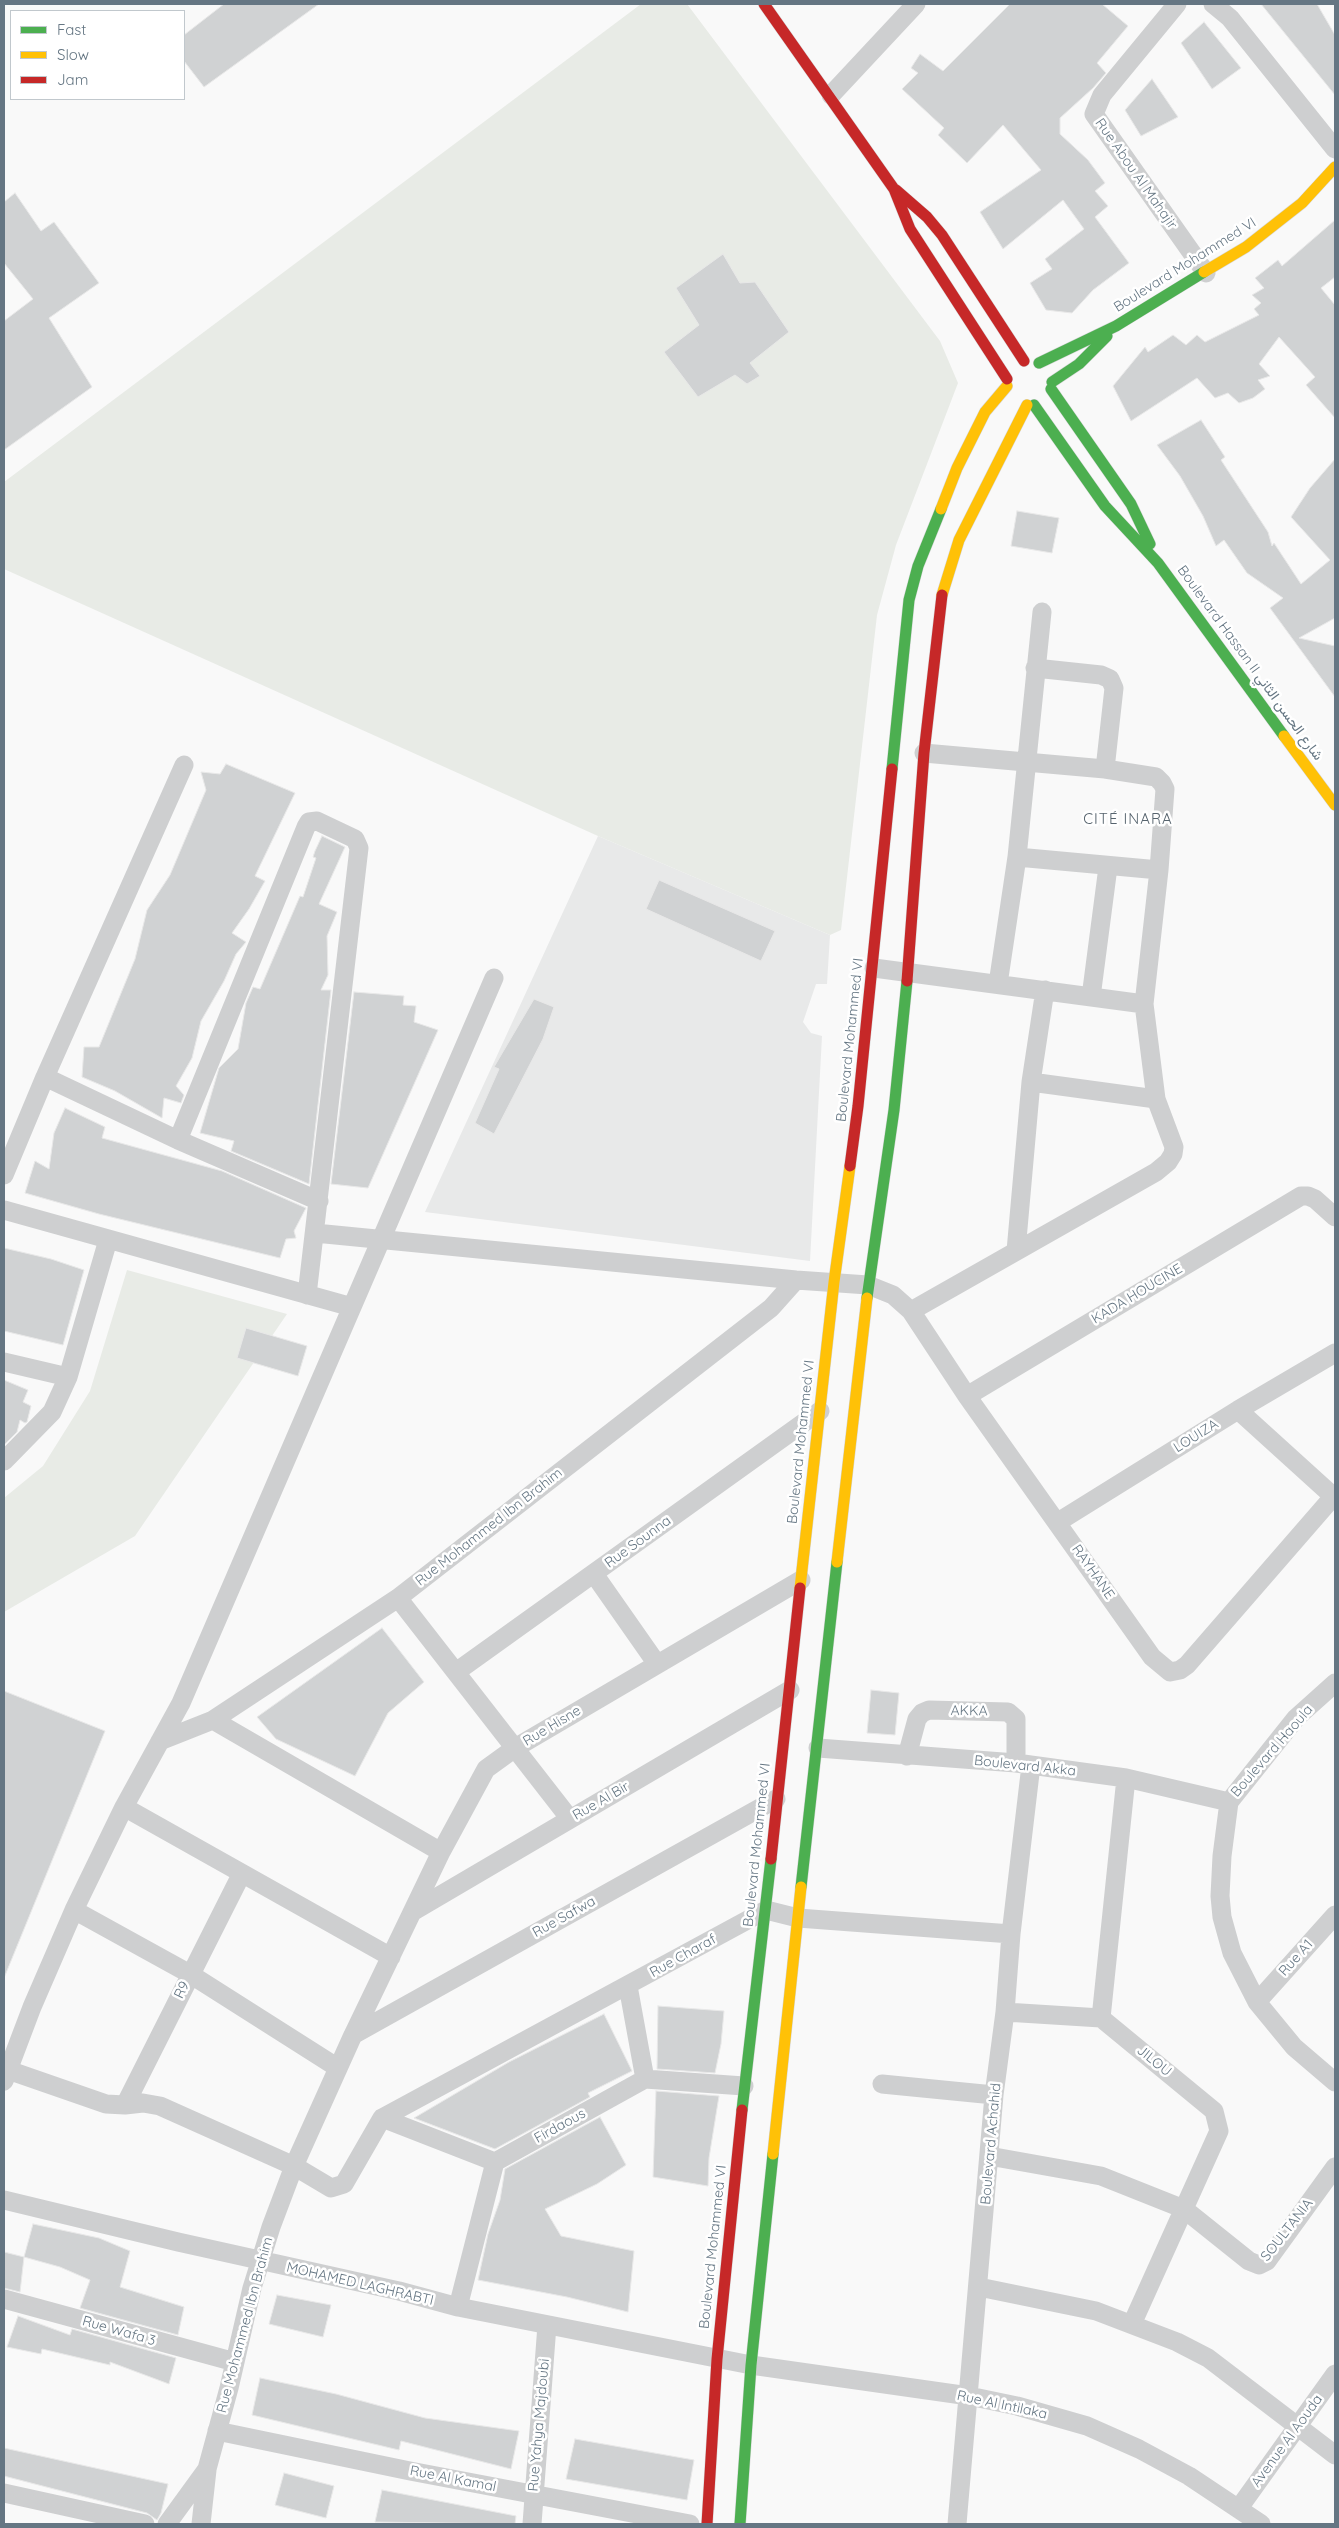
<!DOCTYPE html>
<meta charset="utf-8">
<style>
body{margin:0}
#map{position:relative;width:1339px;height:2528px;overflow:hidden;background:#f9f9f9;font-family:Quicksand,sans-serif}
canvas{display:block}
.frame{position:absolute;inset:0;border:5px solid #657683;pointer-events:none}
.legend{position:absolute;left:10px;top:10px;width:175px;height:90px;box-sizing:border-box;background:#fff;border:1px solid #c1c8cd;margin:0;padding:6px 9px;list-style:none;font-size:15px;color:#657683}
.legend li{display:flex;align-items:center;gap:10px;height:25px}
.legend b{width:25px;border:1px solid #c1c8cd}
</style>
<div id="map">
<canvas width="1339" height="2528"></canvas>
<div class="frame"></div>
<ul class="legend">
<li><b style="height:6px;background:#4caf50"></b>Fast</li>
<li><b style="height:6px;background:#ffc107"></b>Slow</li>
<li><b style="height:6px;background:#c62828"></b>Jam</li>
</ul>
</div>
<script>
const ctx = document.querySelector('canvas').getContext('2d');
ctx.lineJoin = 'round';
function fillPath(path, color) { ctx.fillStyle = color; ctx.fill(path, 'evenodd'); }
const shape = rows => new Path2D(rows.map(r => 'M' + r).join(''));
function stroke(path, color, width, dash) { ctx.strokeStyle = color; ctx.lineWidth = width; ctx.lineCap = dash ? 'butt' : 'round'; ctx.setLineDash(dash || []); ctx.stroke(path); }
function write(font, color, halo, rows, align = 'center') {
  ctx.font = font + ' Quicksand,Vazirmatn,sans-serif'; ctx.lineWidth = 5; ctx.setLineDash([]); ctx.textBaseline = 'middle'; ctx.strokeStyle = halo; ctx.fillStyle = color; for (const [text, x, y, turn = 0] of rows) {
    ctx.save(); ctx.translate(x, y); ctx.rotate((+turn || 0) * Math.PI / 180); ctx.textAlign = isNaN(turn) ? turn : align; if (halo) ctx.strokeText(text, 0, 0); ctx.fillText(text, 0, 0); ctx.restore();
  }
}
fillPath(shape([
 [598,836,830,935,827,984,816,984,803,1022,811,1033,822,1036,810,1261,425,1212]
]), '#e8e9e9');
fillPath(shape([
 [641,4,687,4,940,341,958,383,896,545,877,615,841,930,830,935,598,836,4,569,4,482],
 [127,1270,287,1314,135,1536,4,1612,4,1498,43,1466,90,1391]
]), '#e8ebe6');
const building = shape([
 [224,4,319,4,204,87,184,61,184,35,224,4],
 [1010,4,1102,4,1128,26,1097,63,1106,73,1093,88,1060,118,1060,134,1088,160,1105,183,1095,191,1108,206,1095,217,1129,263,1093,290,1072,313,1046,310,1030,283,1052,269,1045,259,1084,229,1063,200,1003,249,980,212,1041,170,1003,125,967,163,938,135,944,128,902,89,918,73,911,68,920,54,943,71,1010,4],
 [1261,4,1317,4,1335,35,1335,95,1261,4],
 [1204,22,1241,68,1212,89,1181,43,1204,22],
 [1152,79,1178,117,1141,136,1125,110,1152,79],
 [15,193,41,231,54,222,99,283,49,318,92,387,4,450,4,321,33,299,4,263,4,202,15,193],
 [1335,220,1335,277,1321,288,1335,305,1335,418,1306,385,1315,377,1279,337,1259,364,1270,376,1258,380,1265,389,1253,398,1239,403,1228,393,1215,398,1197,378,1131,421,1113,386,1145,347,1148,352,1173,335,1186,345,1197,335,1205,342,1259,315,1254,309,1261,303,1252,295,1264,288,1255,278,1278,260,1282,266,1335,220],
 [723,254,740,283,755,282,789,332,750,363,760,376,747,384,735,375,698,397,664,352,699,325,676,288,723,254],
 [1201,420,1225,457,1221,460,1268,532,1272,546,1274,543,1301,584,1330,560,1291,517,1310,488,1335,459,1335,618,1299,638,1335,646,1335,697,1270,608,1283,598,1247,573,1224,540,1216,546,1203,516,1180,476,1157,445,1201,420],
 [1017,511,1059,518,1052,553,1011,546,1017,511],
 [226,764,295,793,255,876,265,881,249,909,232,933,246,942,236,954,224,981,201,1021,192,1058,176,1086,184,1095,181,1103,164,1098,162,1118,115,1091,82,1077,84,1047,99,1047,135,959,147,910,170,875,206,790,201,772,220,774,226,764],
 [322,836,345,847,319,904,337,912,327,936,328,975,321,990,331,990,309,1184,231,1151,234,1141,200,1133,219,1068,238,1049,246,1003,253,987,260,989,300,896,303,897,316,858,313,857,315,851,322,836],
 [659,880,775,931,761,961,646,909,659,880],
 [354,992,404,996,403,1005,416,1006,414,1022,438,1030,368,1188,331,1184,354,992],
 [534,999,554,1007,543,1039,494,1134,475,1123,499,1069,494,1067,534,999],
 [65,1108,105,1127,102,1138,222,1171,306,1208,294,1231,296,1238,286,1239,280,1258,99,1214,25,1193,35,1161,49,1169,54,1133,65,1108],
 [4,1248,51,1259,84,1270,63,1345,4,1331,4,1248],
 [246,1328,307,1346,298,1376,237,1358,246,1328],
 [4,1380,28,1390,23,1402,31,1406,27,1422,25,1423,20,1420,17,1432,4,1445,4,1380],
 [382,1628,424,1682,388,1713,355,1776,276,1739,257,1717,382,1628],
 [871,1690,899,1693,895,1735,867,1733,871,1690],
 [4,1691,105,1731,4,1978,4,1691],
 [658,2006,724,2011,721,2044,715,2073,657,2069,658,2006],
 [604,2014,632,2071,588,2093,590,2097,495,2149,414,2118,509,2062,604,2014],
 [656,2091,719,2096,709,2158,708,2186,653,2177,656,2091],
 [600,2117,626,2165,597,2184,545,2209,561,2236,634,2251,628,2312,567,2297,478,2280,488,2234,500,2200,505,2169,600,2117],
 [33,2224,99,2238,130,2251,120,2287,184,2307,178,2335,80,2308,90,2280,60,2267,24,2257,33,2224],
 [4,2252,24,2257,20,2292,4,2288,4,2252],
 [277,2295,331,2305,323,2337,269,2324,277,2295],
 [18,2316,70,2335,72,2329,176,2358,169,2384,110,2362,110,2365,42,2349,41,2354,7,2347,18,2316],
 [260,2378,336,2394,425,2418,519,2431,511,2469,401,2441,399,2450,252,2415,260,2378],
 [575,2439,694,2460,687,2500,566,2479,575,2439],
 [4,2448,168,2484,161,2513,157,2520,147,2513,4,2476,4,2448],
 [284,2473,334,2486,326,2518,275,2505,284,2473],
 [382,2490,516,2516,515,2524,375,2522,382,2490]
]);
fillPath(building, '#d0d2d3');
stroke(building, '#e8e8e8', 1);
const fast = shape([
 [1039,363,1116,326,1204,272],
 [1052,382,1079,364,1107,336],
 [1051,389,1131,504,1150,544],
 [1034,405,1105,506,1158,563,1284,736],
 [892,769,909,600,918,566,941,509],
 [867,1298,894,1110,907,981],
 [801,1887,837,1562],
 [742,2110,771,1859],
 [740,2524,751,2365,773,2154]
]);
const slow = shape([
 [1204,272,1246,247,1302,203,1335,167],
 [941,509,957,468,985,412,1007,386],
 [942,595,959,540,1027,405],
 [1284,736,1335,805],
 [837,1562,867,1298],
 [800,1588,834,1282,850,1166],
 [773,2154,801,1887]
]);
const jam = shape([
 [764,4,894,189,910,229,1007,379],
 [896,190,927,217,942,235,1024,361],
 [907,981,924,753,942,595],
 [850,1166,858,1106,892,769],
 [771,1859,800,1588],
 [707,2524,717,2359,742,2110]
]);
stroke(fast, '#d5d6d7', 12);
stroke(slow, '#d5d6d7', 12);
stroke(jam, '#d5d6d7', 12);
stroke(shape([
 [1177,4,1102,95,1094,114,1206,273],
 [1213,4,1230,18,1335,149],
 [831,95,916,4],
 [1035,668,1101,675,1110,679,1114,688,1105,769],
 [1017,857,1159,870],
 [874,968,1144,1004],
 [998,984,1017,857,1042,612],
 [1091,997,1108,867],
 [45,1077,178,1140,319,1201],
 [1031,1082,1156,1099],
 [178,1140,306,827,309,822,317,821,355,839,359,848,307,1295],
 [4,1175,45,1077,184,765],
 [4,1210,352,1307],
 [315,1233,796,1280,868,1285,893,1295,911,1311,967,1396,1152,1657,1170,1672,1180,1670,1187,1665,1333,1497],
 [1016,1251,1031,1082,1045,990],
 [911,1311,1156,1172,1168,1162,1173,1154,1174,1147,1156,1099,1144,1004,1159,870,1165,789,1162,783,1156,777,1105,769,924,753],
 [4,1362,68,1377,52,1412,4,1461],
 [68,1377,108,1240],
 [967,1396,1301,1196,1308,1196,1315,1199,1335,1217],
 [1238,1410,1335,1498],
 [1058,1522,1238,1410,1335,1353],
 [594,1574,657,1664],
 [398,1598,570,1819],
 [456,1672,820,1411],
 [1335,1683,1296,1718,1229,1802,1222,1856,1220,1896,1222,1917,1232,1953,1257,2002,1294,2047,1335,2082],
 [213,1720,441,1852],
 [160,1741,213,1720,398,1598,771,1308,796,1280],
 [818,1748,1016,1763,1126,1778,1229,1802],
 [907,1756,917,1719,922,1713,929,1710,1008,1712,1016,1719,1016,1763],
 [1126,1778,1101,2018,1214,2111,1219,2131,1132,2324],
 [124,1807,391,1957],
 [74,1910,190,1974,338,2068],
 [412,1912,790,1690],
 [628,1986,645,2079],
 [1257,2002,1335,1915],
 [1005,2012,1101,2018],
 [353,2035,776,1799],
 [8,2070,106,2104,125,2105,143,2103,160,2106,294,2166,331,2188,344,2184,382,2118],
 [4,2081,32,2007,74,1910,124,1807,181,1703,494,978],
 [882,2084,994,2095],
 [125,2105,241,1875],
 [382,2118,766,1910,798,1918,1011,1934],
 [382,2118,495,2162,645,2079,744,2086],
 [989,2156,1101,2176,1184,2209,1249,2261,1259,2265,1267,2261,1335,2167],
 [4,2200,178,2242,399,2291,458,2307,751,2365,969,2396,1017,2406,1087,2426,1139,2449,1189,2476,1261,2524],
 [979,2287,1096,2311,1177,2342,1208,2358,1335,2455],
 [4,2299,235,2362],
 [458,2307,495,2162],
 [217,2431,410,2471,690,2524],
 [4,2493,145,2524],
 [1239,2508,1335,2374],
 [167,2524,207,2469,229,2388,252,2288,271,2227,294,2166,353,2035,441,1852,486,1769,515,1748,801,1580],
 [201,2524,207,2470],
 [532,2524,547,2325],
 [957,2524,994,2095,1005,2012,1011,1934,1031,1765]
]), '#cecfd0', 19);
stroke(fast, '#4caf50', 11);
stroke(slow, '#ffc107', 11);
stroke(jam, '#c62828', 11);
write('14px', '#657683', '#fff', [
 ["Rue Abou Al Mahajir",1136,174,55],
 ["Boulevard Mohammed VI",1185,265,-32],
 ["Boulevard Hassan II شارع الحسن الثاني",1250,663,54],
 ["Boulevard Mohammed VI",850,1040,-84],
 ["KADA HOUCINE",1137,1294,-31],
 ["LOUIZA",1196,1436,-32],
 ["Boulevard Mohammed VI",801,1442,-84],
 ["Rue Mohammed Ibn Brahim",489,1527,-38],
 ["Rue Sounna",638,1542,-36],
 ["RAYHANE",1093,1572,55],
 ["AKKA",969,1711,1],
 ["Rue Hisne",552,1726,-31],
 ["Boulevard Haoula",1272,1751,-49],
 ["Boulevard Akka",1025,1766,6],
 ["Rue Al Bir",601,1801,-30],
 ["Boulevard Mohammed VI",757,1845,-84],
 ["Rue Safwa",564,1917,-29],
 ["Rue Charaf",683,1956,-29],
 ["Rue A1",1296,1958,-48],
 ["R9",182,1990,-64],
 ["JILOU",1154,2061,39],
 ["Firdaous",560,2126,-29],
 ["Boulevard Achahid",991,2144,-85],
 ["SOULTANIA",1287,2230,-52],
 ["Boulevard Mohammed VI",713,2247,-84],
 ["MOHAMED LAGHRABTI",360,2284,13],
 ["Rue Mohammed Ibn Brahim",245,2325,-75],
 ["Rue Wafa 3",119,2331,16],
 ["Rue Al Intilaka",1002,2405,12],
 ["Rue Yahya Majdoubi",539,2425,-85],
 ["Avenue Al Aouda",1287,2441,-54],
 ["Rue Al Kamal",453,2479,11]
]);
ctx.letterSpacing = '1px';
write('15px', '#57646e', '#fff', [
 ["CITÉ INARA",1128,819]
]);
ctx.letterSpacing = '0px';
</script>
